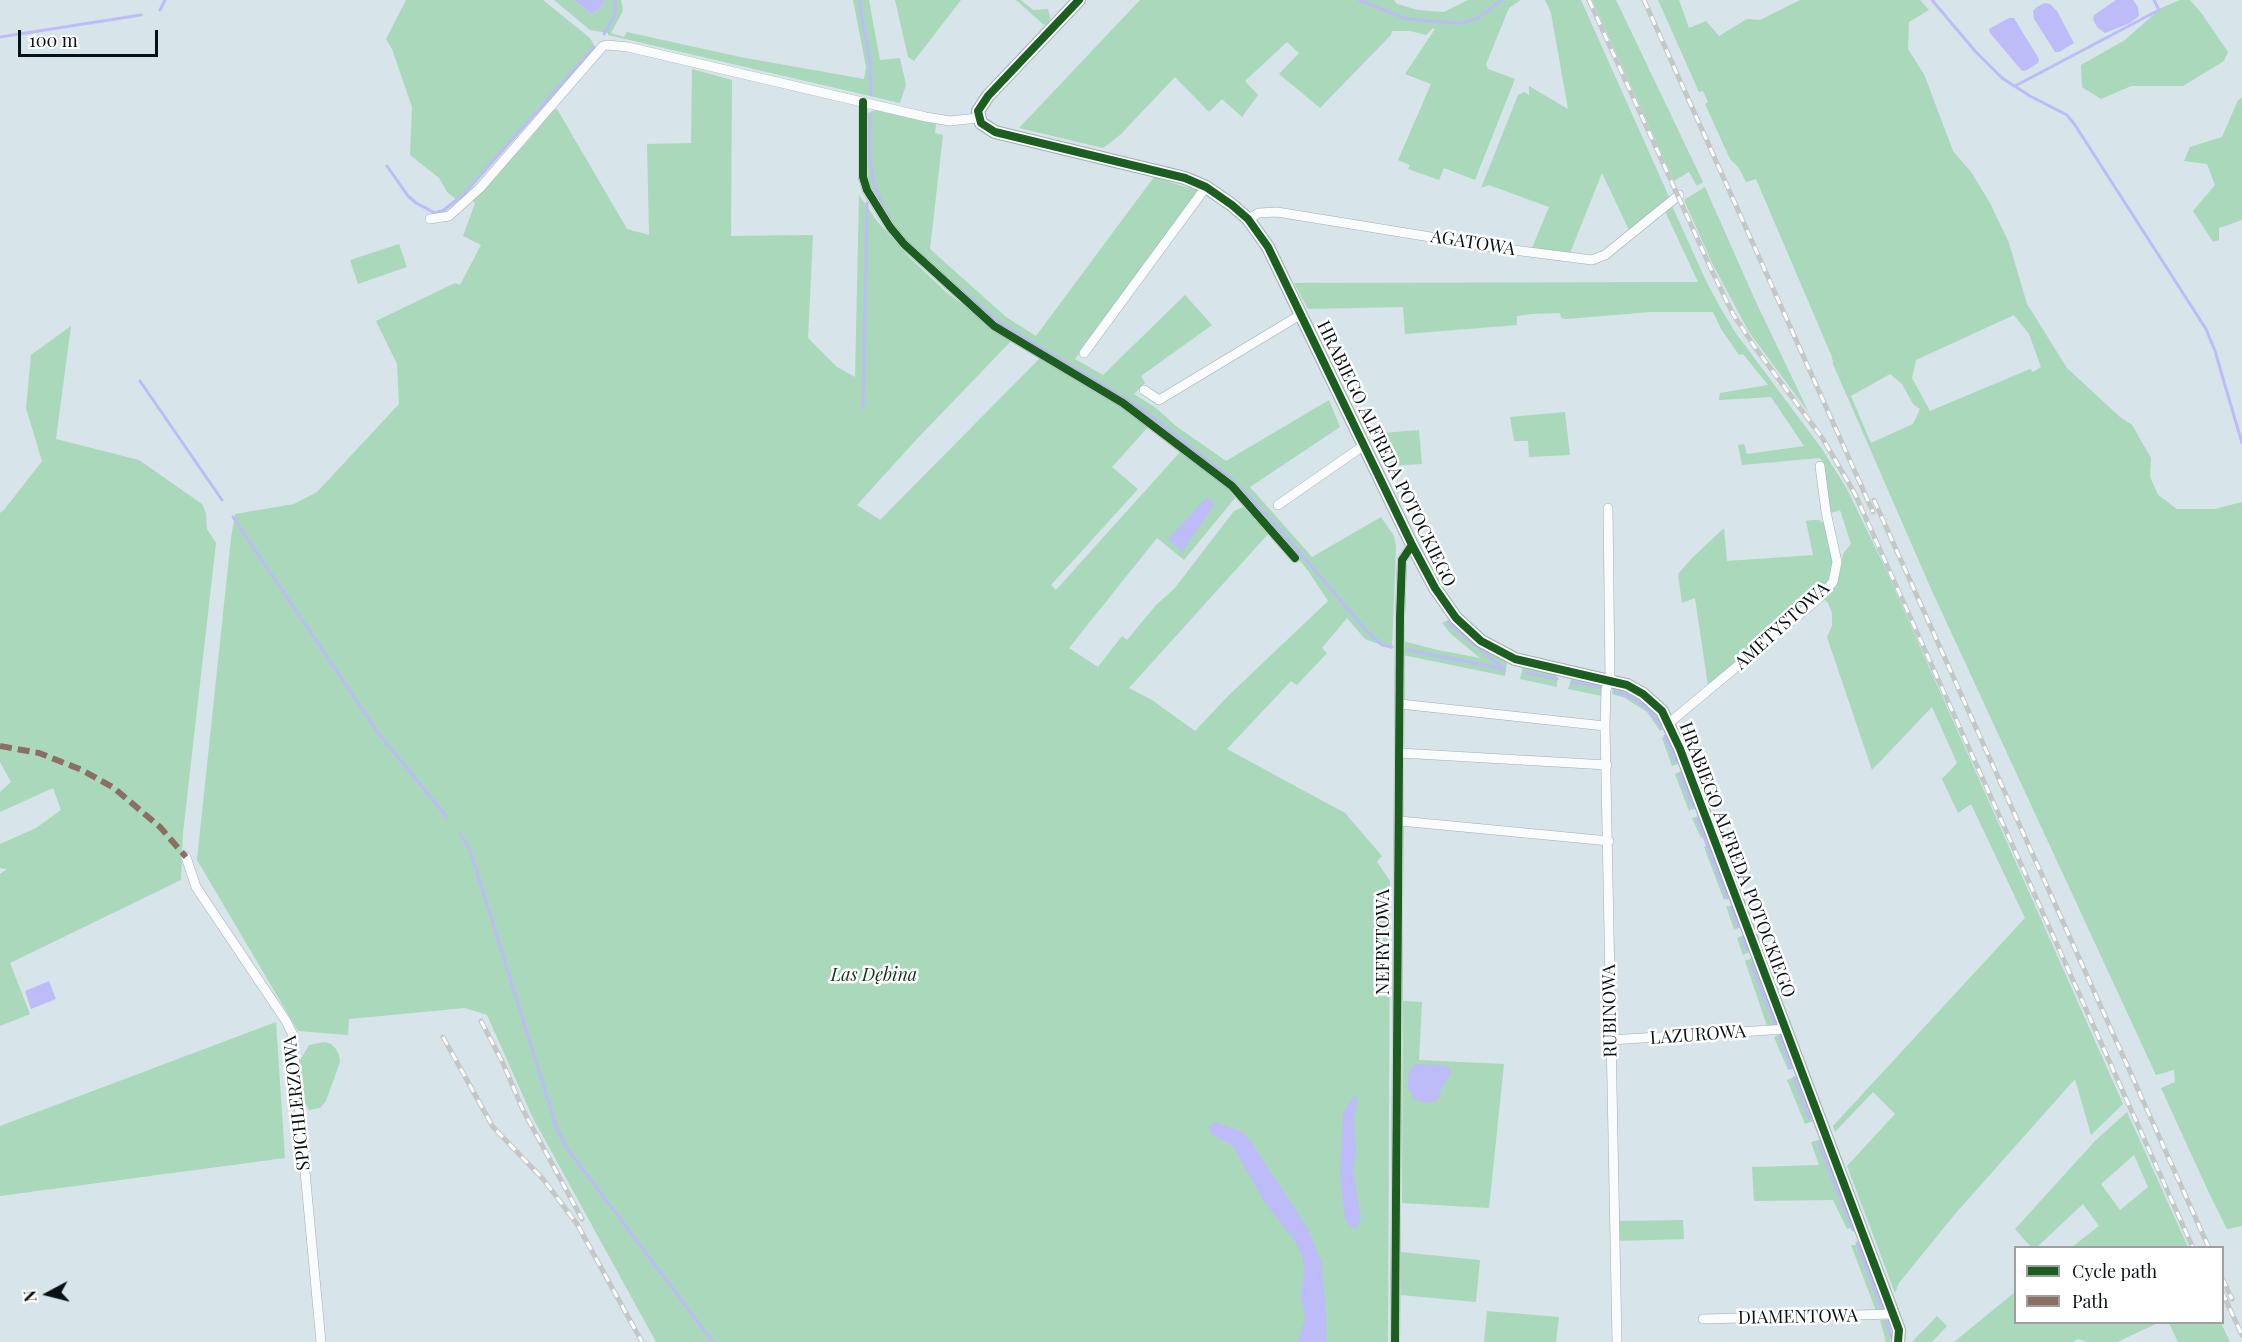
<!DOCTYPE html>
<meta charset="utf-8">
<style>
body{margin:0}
#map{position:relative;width:2242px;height:1342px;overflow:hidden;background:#d7e4e9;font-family:"Playfair Display",serif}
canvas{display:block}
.legend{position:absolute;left:2014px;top:1246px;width:210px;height:78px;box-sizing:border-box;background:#fff;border:2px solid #9ca0a1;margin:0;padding:8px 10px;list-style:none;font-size:18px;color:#081113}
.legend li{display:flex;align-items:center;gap:12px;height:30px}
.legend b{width:30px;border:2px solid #9ca0a1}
.north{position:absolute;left:18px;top:1264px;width:60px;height:60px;-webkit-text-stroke:4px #fff;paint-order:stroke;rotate:263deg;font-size:16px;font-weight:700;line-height:24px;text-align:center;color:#081113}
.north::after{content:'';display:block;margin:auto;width:21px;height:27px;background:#081113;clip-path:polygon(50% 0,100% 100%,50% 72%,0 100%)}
.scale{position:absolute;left:18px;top:30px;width:140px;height:27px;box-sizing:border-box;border:3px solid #081113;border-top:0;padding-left:8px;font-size:18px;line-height:21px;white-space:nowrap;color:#081113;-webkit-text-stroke:4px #fff;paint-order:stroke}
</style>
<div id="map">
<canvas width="2242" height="1342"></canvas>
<ul class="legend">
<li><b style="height:8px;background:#1b5e20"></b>Cycle path</li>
<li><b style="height:8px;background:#8d6e63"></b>Path</li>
</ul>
<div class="north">N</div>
<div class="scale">100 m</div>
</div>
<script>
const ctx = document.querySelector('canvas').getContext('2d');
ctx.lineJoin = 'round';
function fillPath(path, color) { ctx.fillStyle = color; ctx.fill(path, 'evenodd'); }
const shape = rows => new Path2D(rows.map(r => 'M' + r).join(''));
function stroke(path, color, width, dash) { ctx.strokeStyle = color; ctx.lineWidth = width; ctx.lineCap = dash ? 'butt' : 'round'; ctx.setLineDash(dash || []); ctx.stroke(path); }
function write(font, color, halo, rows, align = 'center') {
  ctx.font = font + ' "Playfair Display",serif'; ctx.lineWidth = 5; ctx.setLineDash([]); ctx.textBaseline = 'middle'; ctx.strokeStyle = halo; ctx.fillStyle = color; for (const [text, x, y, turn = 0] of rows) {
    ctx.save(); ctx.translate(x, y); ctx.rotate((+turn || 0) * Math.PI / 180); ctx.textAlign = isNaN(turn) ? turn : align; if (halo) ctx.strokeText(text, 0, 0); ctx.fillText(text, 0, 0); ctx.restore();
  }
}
fillPath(shape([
 [406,0,543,0,590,38,596,49,458,201,447,192,439,178,410,155,412,107,392,49,386,39],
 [554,0,574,0,591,14,602,7,604,0,621,0,623,11,611,33,624,37,627,32,740,57,864,79,866,67,853,0,869,0,880,60,900,58,906,85,900,103,608,35,608,33,590,30],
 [895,0,961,0,914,61,908,57],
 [1016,0,1021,0,1033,10,1048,9,1050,17,1049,22,1044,25],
 [1140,0,1394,0,1397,4,1418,10,1444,12,1468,0,1521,0,1509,8,1486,64,1488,69,1515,79,1475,180,1444,168,1439,180,1408,169,1410,165,1398,160,1431,84,1405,74,1435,29,1433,28,1426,35,1410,31,1392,31,1391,35,1320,108,1279,74,1299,53,1287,42,1245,81,1258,95,1242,117,1222,99,1209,112,1175,77,1120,135,1103,148,1019,128],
 [1545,0,1581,0,1670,199,1629,230,1602,173,1570,253,1532,248,1549,207,1489,185,1481,188,1518,95,1524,92,1529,95,1529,86,1568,109,1551,13],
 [1592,0,1616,0,1703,182,1697,186,1689,172,1674,181],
 [1658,0,1679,0,1689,28,1706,21,1719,36,1747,19,1760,20,1800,0,1920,0,1929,10,1909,22,1908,49,1924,74,1953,151,1971,172,1990,203,2009,243,2027,304,2067,368,2120,417,2132,425,2151,458,2150,477,2158,495,2177,509,2215,509,2242,502,2242,1226,2227,1229,2209,1193,2161,1088,2175,1082,2174,1070,2156,1075,1932,591,1833,364,1832,357,1756,179,1746,182,1739,168,1730,159,1705,104,1708,102,1703,91,1699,92],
 [2014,315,2029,334,2041,367,2033,372,2030,369,1930,411,1912,378,1916,360],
 [1890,374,1902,384,1913,404,1920,409,1913,424,1871,443,1851,396],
 [2180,0,2190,0,2202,14,2228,52,2224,61,2183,86,2131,86,2101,99,2082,87,2081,65,2125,40,2161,8],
 [692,69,732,80,731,236,813,235,808,338,837,367,855,377,859,195,877,221,911,259,946,292,1011,341,915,441,857,505,880,520,1040,358,1116,403,1148,427,1112,467,1138,489,1051,585,1056,590,1180,452,1229,488,1235,498,1184,560,1157,538,1069,648,1098,667,1122,636,1127,640,1156,605,1174,589,1234,511,1243,507,1269,533,1129,688,1152,700,1195,731,1228,696,1328,601,1309,572,1262,515,1148,416,989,317,916,252,885,216,873,196,867,179,866,114,875,110,936,124,935,133,943,135,930,249,1006,317,1036,336,1154,177,1198,191,1075,359,1103,375,1185,295,1212,325,1141,376,1145,383,1134,394,1156,408,1176,426,1226,461,1329,400,1340,427,1250,487,1312,557,1381,517,1394,536,1396,547,1392,649,1365,639,1347,618,1322,648,1327,653,1297,685,1291,681,1227,749,1345,813,1382,856,1377,862,1390,881,1388,1342,656,1342,533,1118,487,1015,465,1008,349,1019,348,1035,298,1031,197,860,231,538,235,514,294,504,317,492,399,404,397,364,376,321,455,283,460,285,481,245,463,236,475,203,472,200,528,141,553,110,557,109,627,229,649,235,647,144,691,143],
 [2242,98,2242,220,2219,228,2219,240,2213,242,2193,211,2215,185,2207,164,2184,161,2190,147,2222,137,2238,100],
 [1705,187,1755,300,1809,413,1749,332,1713,265,1684,200],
 [1672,206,1707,283,1720,307,1735,332,1822,449,1847,489,1887,572,2123,1104,2091,1135,2075,1079,1955,1214,1899,1283,1895,1293,1847,1166,1895,1114,1873,1092,1835,1132,1833,1126,2025,918,1971,804,1958,813,1942,779,1957,763,1932,707,1872,770,1827,637,1832,626,1832,613,1828,603,1823,598,1838,583,1843,554,1851,544,1840,510,1831,513,1823,462,1820,458,1742,465,1738,445,1744,444,1747,454,1804,446,1771,397,1719,400,1720,393,1768,385,1743,354,1739,355,1721,329,1713,312,1651,312,1566,319,1561,318,1560,313,1532,314,1517,316,1517,325,1405,334,1403,307,1308,309,1294,283,1698,282,1665,211],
 [399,244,407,267,358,284,350,260],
 [71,326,56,439,139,460,202,504,206,513,207,529,216,543,183,833,181,880,10,963,30,1014,0,1026,0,874,7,869,0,868,0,844,36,828,61,810,53,788,0,812,0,792,11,782,0,762,0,513,4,510,42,461,26,408,31,355],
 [1565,412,1570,455,1529,457,1528,441,1514,441,1510,417],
 [1419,430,1422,464,1387,466,1371,434],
 [1812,520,1819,520,1825,524,1835,562,1830,580,1817,596,1708,686,1695,598,1682,603,1678,574,1693,557,1724,528,1727,561,1813,555,1806,521],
 [1450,619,1467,637,1507,663,1505,676,1403,655,1403,641,1438,650,1480,658,1452,635,1442,623],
 [1523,667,1557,675,1557,687,1520,679],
 [1572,678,1601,684,1602,696,1568,689],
 [1617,687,1645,703,1665,725,1665,728,1660,731,1647,712,1625,698,1612,694,1613,688],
 [1668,735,1680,760,1678,764,1672,766,1662,738],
 [1681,771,1684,772,1696,806,1689,811,1675,774],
 [1698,817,1701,818,1708,835,1701,838,1692,818],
 [1710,844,1730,894,1724,900,1704,847],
 [1726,906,1734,907,1740,927,1734,930],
 [1743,935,1745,937,1751,951,1743,955,1737,938],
 [1752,958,1779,1024,1773,1028,1767,1026,1745,961],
 [1403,1001,1422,1002,1419,1060,1504,1064,1489,1208,1402,1203],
 [276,1022,285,1158,0,1196,0,1126],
 [1781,1034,1794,1066,1794,1068,1788,1070,1774,1037],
 [325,1042,331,1044,336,1049,339,1055,340,1062,326,1101,320,1108,309,1110,303,1099,299,1062,309,1045],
 [1796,1076,1814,1119,1813,1121,1805,1124,1787,1080],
 [2127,1112,2188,1247,2072,1247,2099,1226,2083,1204,2037,1247,2031,1247,2015,1229,2096,1140],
 [2134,1155,2148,1187,2120,1210,2101,1184],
 [1822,1139,1855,1226,1847,1229,1833,1200,1754,1201,1752,1167,1819,1165,1811,1142],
 [1683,1220,1684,1239,1619,1241,1618,1221],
 [1851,1245,1862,1245,1880,1292,1879,1294,1884,1309,1876,1311],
 [1401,1252,1480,1260,1476,1302,1401,1295],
 [2015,1292,2016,1322,2158,1323,2117,1342,2087,1342,2078,1339,2073,1342,1954,1342],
 [1487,1311,1559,1317,1556,1342,1484,1342],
 [1937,1316,1947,1326,1932,1342,1912,1342],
 [1880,1320,1888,1320,1892,1334,1890,1342,1886,1342],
 [2169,1323,2221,1323,2230,1342,2178,1342]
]), '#a9d8bb');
fillPath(shape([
 [574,0,604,0,602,7,591,14],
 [2116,0,2133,0,2138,7,2139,16,2130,23,2105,33,2097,27,2093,19,2094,15],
 [2045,3,2050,4,2057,11,2074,43,2059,52,2055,52,2034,19,2033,11,2037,7],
 [2009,18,2014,18,2039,59,2038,63,2027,70,2022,71,1990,33,1989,29],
 [1207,497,1214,505,1182,552,1168,539],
 [49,981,56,999,31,1009,25,991],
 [1415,1064,1444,1065,1450,1068,1451,1073,1442,1087,1437,1101,1425,1103,1414,1099,1408,1088,1408,1078,1410,1069],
 [1354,1095,1358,1099,1354,1119,1356,1153,1353,1169,1361,1219,1355,1229,1351,1227,1345,1220,1340,1175,1343,1113],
 [1215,1122,1241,1131,1250,1140,1307,1227,1321,1261,1327,1321,1326,1342,1298,1342,1305,1319,1301,1296,1304,1269,1302,1255,1294,1240,1264,1201,1232,1145,1211,1134,1209,1127]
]), '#bebcf8');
stroke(shape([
 [859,0,870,61,871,95],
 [1359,0,1407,19,1460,23,1476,19,1502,0],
 [1932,0,1975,51,2002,78,2030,96,2067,115,2075,125,2206,329,2215,351,2242,443],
 [160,10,165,0],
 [604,34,615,15,615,0],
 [0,37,141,15],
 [2015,86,2159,10,2154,0],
 [870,114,869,151,873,181,881,202,892,222],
 [387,166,408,196,416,203,435,213,444,210,464,194,594,47],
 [959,288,999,322,1141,408,1234,481,1278,527,1364,628,1382,645,1392,647],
 [140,381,222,500],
 [863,408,867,203],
 [233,517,378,733,447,817],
 [1448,623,1502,667],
 [1408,650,1504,669],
 [1527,673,1557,679],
 [1572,682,1602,688],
 [1614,691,1633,698,1648,709,1662,728],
 [1665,736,1675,761],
 [1680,775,1693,808],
 [1697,818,1727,898],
 [460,834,470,850,557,1129,566,1147,713,1342],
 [1731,907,1738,927],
 [1742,938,1746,949],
 [1751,964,1775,1025],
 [1780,1037,1791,1068],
 [1794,1078,1809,1118],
 [1818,1142,1853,1230],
 [1857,1243,1882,1310],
 [1885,1321,1892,1338]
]), '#bebcf8', 3);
const minor = shape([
 [863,102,863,177,867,190,890,227,904,244,994,326,1123,403,1232,486,1295,558],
 [430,219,449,216,480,188,603,46,607,45,628,47,926,117,950,121,978,118],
 [1248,219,1259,213,1277,212,1498,248,1592,260,1605,255,1679,195],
 [1084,353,1206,187],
 [1144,390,1159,400,1300,315],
 [1278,505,1363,446],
 [1608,508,1610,680,1606,689,1605,726,1617,1342],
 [1400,704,1605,726],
 [1669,723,1818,599,1833,582,1837,562,1826,512,1820,466],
 [1400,753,1607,765],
 [1400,821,1609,841],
 [186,857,196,887,286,1021,292,1033,321,1342],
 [1610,1040,1786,1029],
 [1703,1319,1893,1314],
 [1395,1342,1400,617,1402,560,1412,545]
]);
const tertiary = shape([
 [1079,0,988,96,978,111,981,123,995,132,1185,178,1206,187,1232,205,1248,219,1268,247,1412,545,1435,588,1456,618,1481,641,1515,659,1627,685,1643,694,1662,711,1680,749,1893,1314,1899,1330,1898,1342]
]);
stroke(minor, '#a3adb1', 10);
stroke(tertiary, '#a3adb1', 14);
stroke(minor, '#f9fbfc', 9);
stroke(tertiary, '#f9fbfc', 12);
const rail = shape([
 [1589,0,1712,271,1733,314,1754,346,1823,439,1855,494,2193,1248],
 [1644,0,1873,512],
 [1874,500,2209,1248],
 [481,1021,502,1061,523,1110,582,1219],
 [443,1037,493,1127,543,1179,577,1224,642,1342],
 [2222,1278,2232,1299],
 [2222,1292,2242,1335]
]);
stroke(rail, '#c3c7c8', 5);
stroke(rail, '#fff', 3, [9]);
stroke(shape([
 [0,746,39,753,82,770,114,788,160,827,186,857]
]), '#8d6e63', 6, [12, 6]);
stroke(shape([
 [1079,0,988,96,978,111,981,123,995,132,1185,178,1206,187,1232,205,1248,219,1268,247,1412,545,1435,588,1456,618,1481,641,1515,659,1627,685,1643,694,1662,711,1680,749,1893,1314,1899,1330,1898,1342],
 [863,102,863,177,867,190,890,227,904,244,994,326,1123,403,1232,486,1295,558],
 [1395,1342,1400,617,1402,560,1412,545]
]), '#1b5e20', 8);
write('18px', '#081113', '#fff', [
 ["AGATOWA",1473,243,9],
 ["HRABIEGO ALFREDA POTOCKIEGO",1386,454,64],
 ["AMETYSTOWA",1782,626,-42],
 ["HRABIEGO ALFREDA POTOCKIEGO",1737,860,69],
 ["NEFRYTOWA",1383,942,-90],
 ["RUBINOWA",1610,1011,-91],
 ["LAZUROWA",1698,1035,-4],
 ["SPICHLERZOWA",297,1103,-96],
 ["DIAMENTOWA",1798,1317,-1]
]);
write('italic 18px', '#10331a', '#fff', [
 ["Las Dębina",874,975]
]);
</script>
